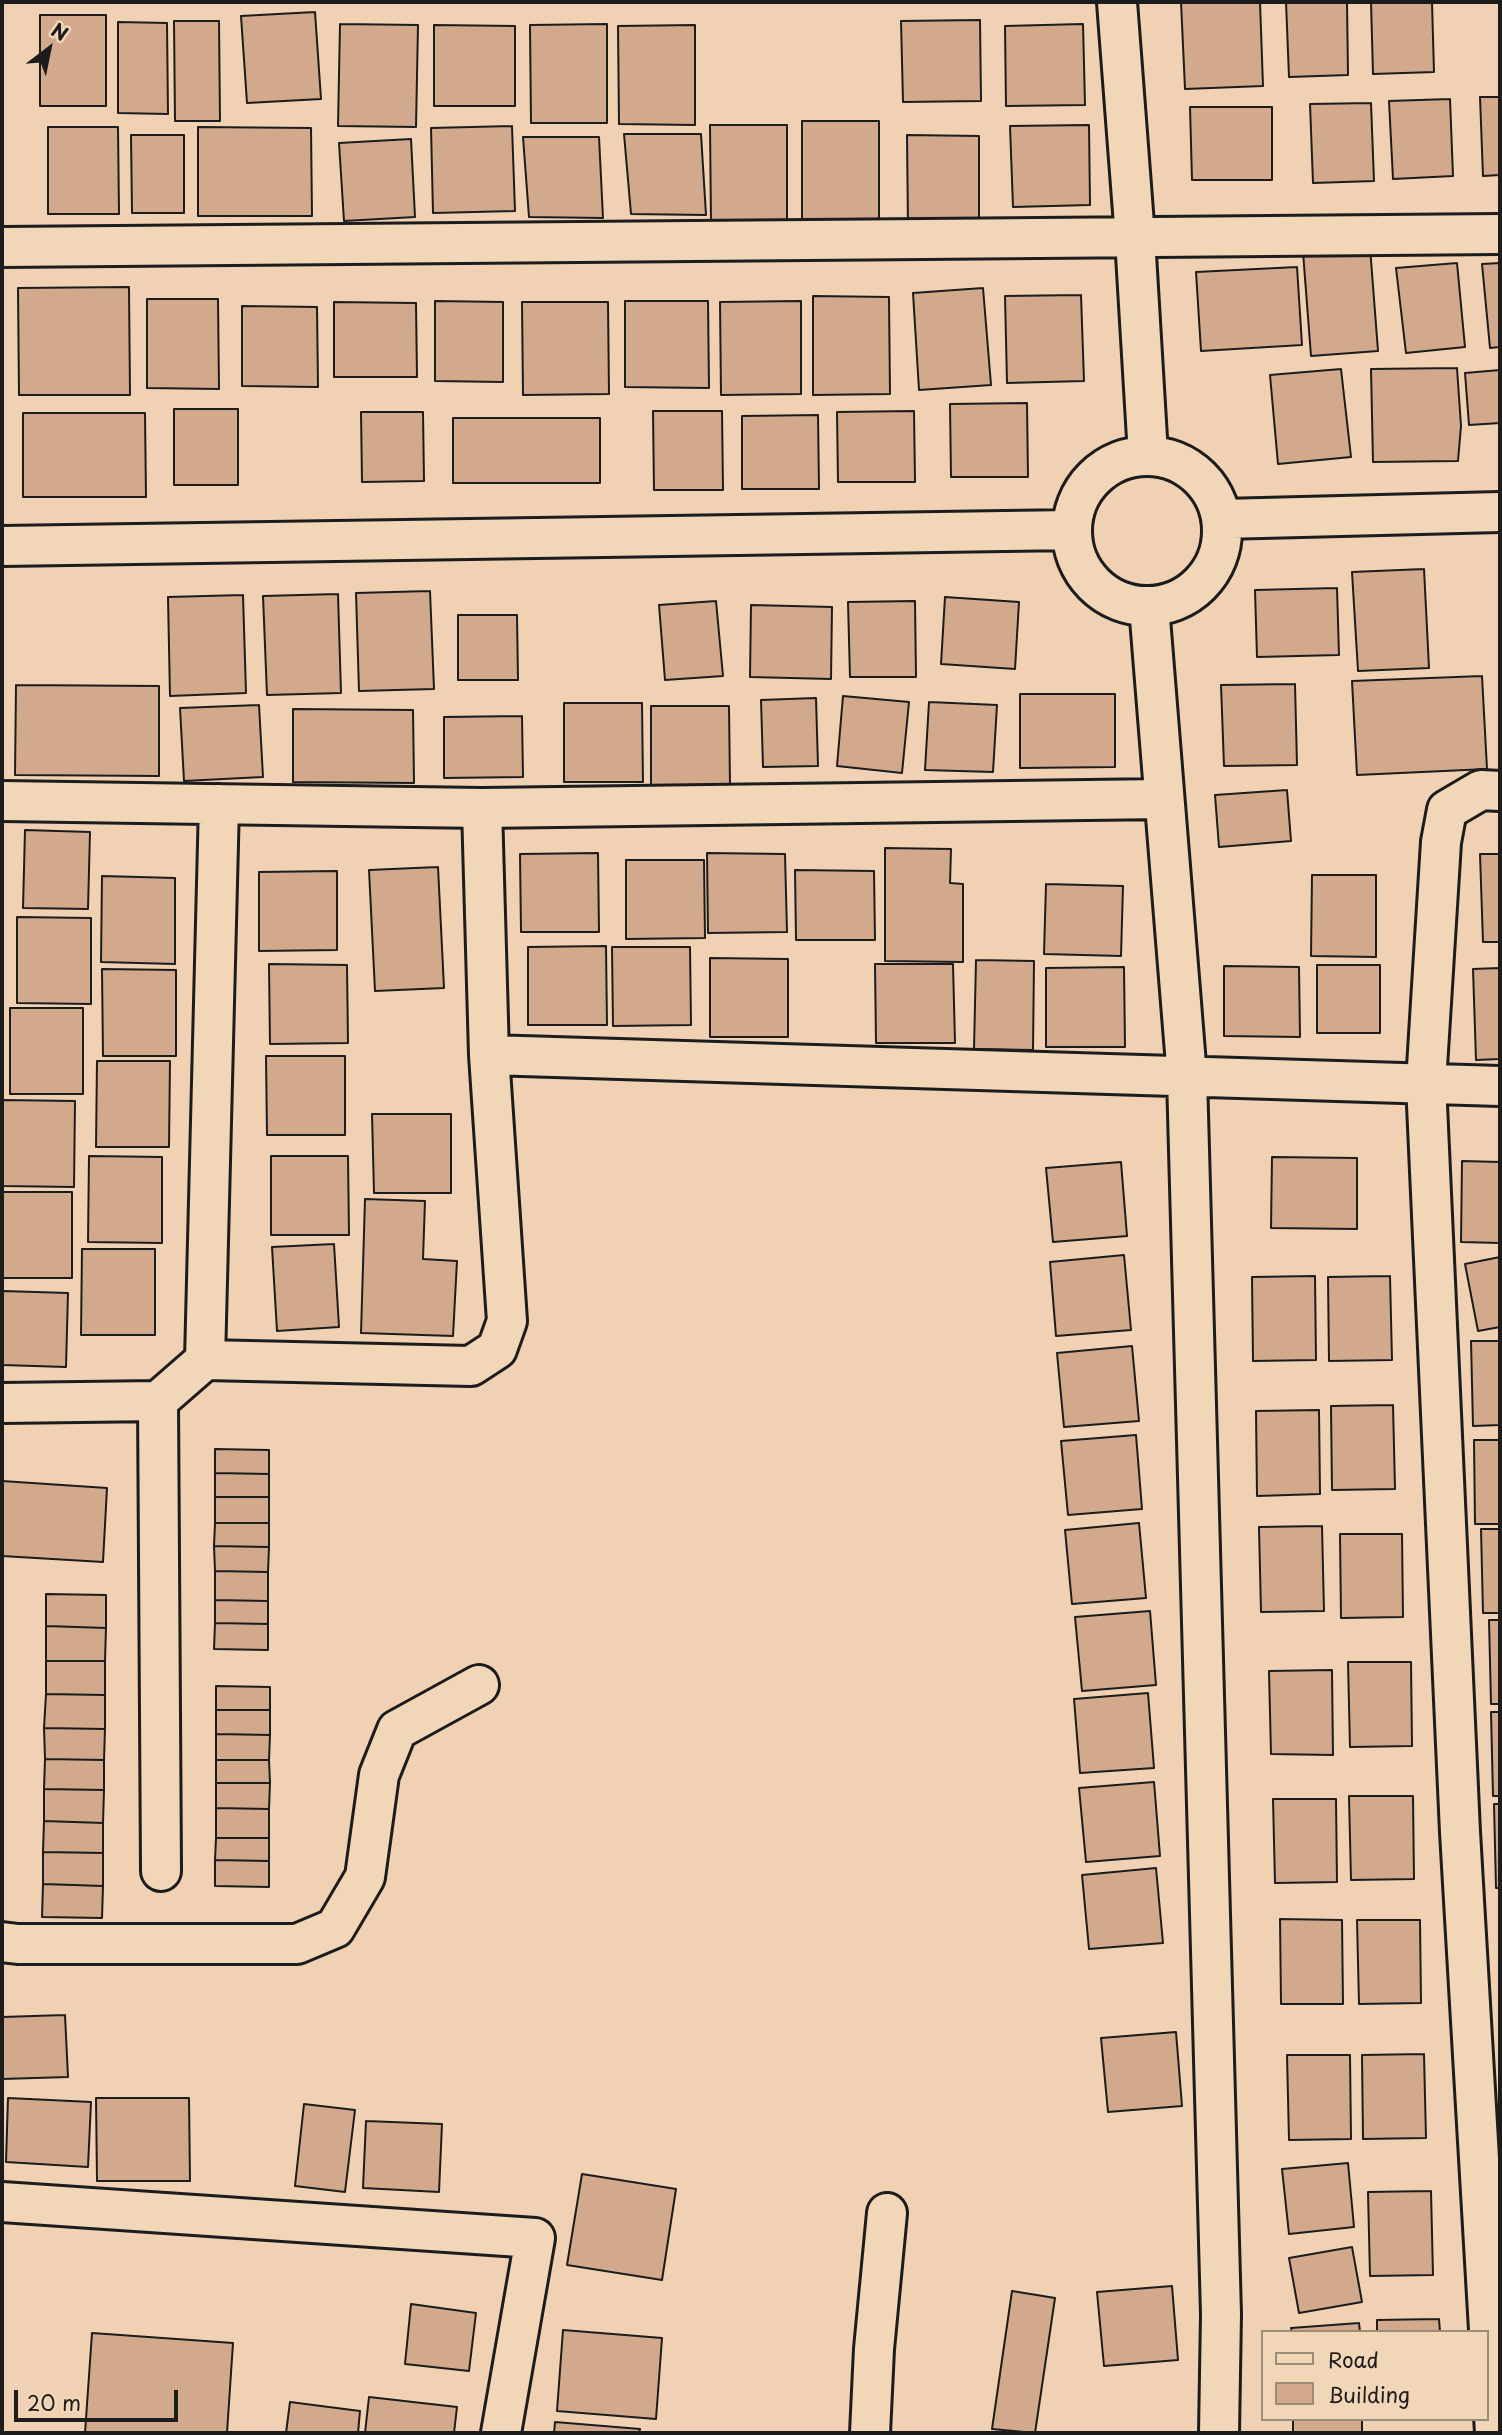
<!DOCTYPE html>
<style>
body{margin:0}
#map{position:relative;width:1502px;height:2435px;overflow:hidden;background:#f1d1b3;font-family:"Playpen Sans",sans-serif}
canvas{display:block}
.frame{position:absolute;inset:0;border:4px solid #1c1c1c;pointer-events:none}
.legend{position:absolute;left:1261px;top:2330px;width:228px;height:91px;box-sizing:border-box;background:#f2d6b8;border:2px solid #9c8c7a;margin:0;padding:9px 12px;list-style:none;font-size:21px;color:#1c1c1c}
.legend li{display:flex;align-items:center;gap:14px;height:35px}
.legend b{width:35px;border:2px solid #9c8c7a}
.north{position:absolute;left:14px;top:14px;width:70px;height:70px;-webkit-text-stroke:5px #f2d6b8;paint-order:stroke;rotate:32deg;font-size:19px;font-weight:700;line-height:28px;text-align:center;color:#1c1c1c}
.north::after{content:'';display:block;margin:auto;width:24px;height:32px;background:#1c1c1c;clip-path:polygon(50% 0,100% 100%,50% 72%,0 100%)}
.scale{position:absolute;left:14px;top:2390px;width:164px;height:32px;box-sizing:border-box;border:4px solid #1c1c1c;border-top:0;padding-left:9px;font-size:21px;line-height:24px;white-space:nowrap;color:#1c1c1c;-webkit-text-stroke:5px #f2d6b8;paint-order:stroke}
</style>
<div id="map">
<canvas width="1502" height="2435"></canvas>
<div class="frame"></div>
<ul class="legend">
<li><b style="height:9px;background:#f2d6b8"></b>Road</li>
<li><b style="height:19px;background:#d3a98e"></b>Building</li>
</ul>
<div class="north">N</div>
<div class="scale">20 m</div>
</div>
<script>
const ctx = document.querySelector('canvas').getContext('2d');
ctx.lineJoin = 'round';
function fillPath(path, color) { ctx.fillStyle = color; ctx.fill(path, 'evenodd'); }
const shape = rows => new Path2D(rows.map(r => 'M' + r).join(''));
function stroke(path, color, width, dash) { ctx.strokeStyle = color; ctx.lineWidth = width; ctx.lineCap = dash ? 'butt' : 'round'; ctx.setLineDash(dash || []); ctx.stroke(path); }
const building = shape([
 [1181,2,1260,2,1263,86,1185,89,1181,2],
 [1286,2,1347,2,1348,75,1289,77,1286,2],
 [1371,2,1432,2,1434,72,1373,74,1371,2],
 [315,12,321,99,247,103,241,16,315,12],
 [40,15,106,15,106,106,40,106,40,15],
 [980,20,981,101,903,102,901,21,980,20],
 [174,21,219,21,220,121,175,121,174,21],
 [118,22,167,23,168,114,118,113,118,22],
 [340,24,418,25,416,127,338,126,340,24],
 [607,24,607,123,531,123,530,25,607,24],
 [1083,24,1085,105,1006,106,1005,26,1083,24],
 [434,25,515,26,515,106,434,106,434,25],
 [695,25,695,125,619,124,618,26,695,25],
 [1480,97,1500,97,1500,175,1483,176,1480,97],
 [1450,99,1453,176,1393,179,1389,101,1450,99],
 [1371,103,1374,181,1313,183,1310,104,1371,103],
 [1190,107,1272,107,1272,180,1192,180,1190,107],
 [802,121,879,121,879,220,802,220,802,121],
 [710,125,787,125,787,224,711,224,710,125],
 [1089,125,1090,205,1013,207,1010,126,1089,125],
 [512,126,515,211,433,213,431,128,512,126],
 [48,127,118,127,119,214,48,214,48,127],
 [198,127,311,128,312,216,198,216,198,127],
 [624,134,701,134,706,215,631,214,624,134],
 [131,135,184,135,184,213,132,213,131,135],
 [907,135,979,136,979,229,908,228,907,135],
 [523,137,599,137,603,218,529,217,523,137],
 [411,139,415,217,344,221,339,143,411,139],
 [1370,247,1378,351,1311,356,1303,252,1370,247],
 [1457,263,1465,347,1406,353,1396,268,1457,263],
 [1500,263,1500,347,1490,348,1482,264,1500,263],
 [1297,267,1302,345,1201,351,1196,272,1297,267],
 [129,287,130,395,19,395,18,288,129,287],
 [983,288,991,385,919,390,913,293,983,288],
 [1081,295,1084,381,1007,383,1005,296,1081,295],
 [813,296,889,297,890,394,813,395,813,296],
 [147,299,218,299,219,389,147,388,147,299],
 [435,301,503,302,503,382,435,381,435,301],
 [625,301,708,301,709,388,625,387,625,301],
 [801,301,801,394,721,395,720,302,801,301],
 [334,302,416,303,417,377,334,377,334,302],
 [522,302,608,302,609,394,523,395,522,302],
 [242,306,317,307,318,387,242,386,242,306],
 [1457,368,1461,426,1458,461,1373,462,1371,369,1457,368],
 [1341,369,1351,457,1278,464,1270,375,1341,369],
 [1500,370,1500,423,1469,425,1465,373,1500,370],
 [1027,403,1028,477,951,477,950,404,1027,403],
 [174,409,238,409,238,485,174,485,174,409],
 [653,411,722,411,723,490,654,490,653,411],
 [914,411,915,482,838,482,837,412,914,411],
 [361,412,423,412,424,481,362,482,361,412],
 [23,413,145,413,146,497,23,497,23,413],
 [818,415,819,489,742,489,742,416,818,415],
 [453,418,600,418,600,483,453,483,453,418],
 [1424,569,1429,668,1358,671,1352,572,1424,569],
 [1337,588,1339,655,1257,657,1255,590,1337,588],
 [430,591,434,689,359,691,356,593,430,591],
 [338,594,341,693,267,695,263,596,338,594],
 [243,595,246,693,170,696,168,597,243,595],
 [945,597,1019,602,1015,669,941,664,945,597],
 [716,601,723,676,665,680,659,605,716,601],
 [915,601,916,677,850,677,848,602,915,601],
 [751,605,832,607,831,679,750,677,751,605],
 [458,615,517,615,518,680,458,680,458,615],
 [1482,676,1487,769,1357,775,1352,681,1482,676],
 [1295,684,1297,765,1224,766,1221,685,1295,684],
 [16,685,159,686,159,776,15,775,16,685],
 [1020,694,1115,694,1115,767,1020,768,1020,694],
 [843,696,909,702,902,773,837,766,843,696],
 [816,698,818,766,763,767,761,700,816,698],
 [929,702,997,705,993,772,925,770,929,702],
 [564,703,642,703,643,782,564,782,564,703],
 [259,705,263,777,184,781,180,708,259,705],
 [651,706,729,706,730,785,651,785,651,706],
 [293,709,413,710,414,783,293,782,293,709],
 [522,716,523,777,444,778,444,717,522,716],
 [1287,790,1291,841,1219,847,1215,795,1287,790],
 [25,830,90,832,88,909,23,908,25,830],
 [885,848,951,849,950,883,963,884,963,962,885,961,885,848],
 [598,853,599,932,521,932,520,854,598,853],
 [707,853,785,854,787,932,708,933,707,853],
 [1480,854,1500,854,1500,942,1483,942,1480,854],
 [626,860,704,860,705,938,626,939,626,860],
 [438,867,444,988,375,991,369,870,438,867],
 [795,870,874,871,875,940,796,940,795,870],
 [337,871,337,950,259,951,259,872,337,871],
 [1312,875,1376,875,1376,957,1311,956,1312,875],
 [102,876,175,878,175,964,101,962,102,876],
 [1046,884,1123,886,1121,956,1044,954,1046,884],
 [17,917,91,918,91,1004,17,1003,17,917],
 [606,946,607,1025,528,1025,528,947,606,946],
 [612,947,690,947,691,1025,613,1026,612,947],
 [710,958,788,959,788,1037,710,1037,710,958],
 [976,960,1034,961,1033,1050,974,1049,976,960],
 [269,964,347,965,348,1043,270,1044,269,964],
 [875,964,953,964,955,1043,876,1043,875,964],
 [1317,965,1380,965,1380,1033,1317,1033,1317,965],
 [1224,966,1299,967,1300,1037,1224,1036,1224,966],
 [1124,967,1125,1047,1046,1047,1046,968,1124,967],
 [1500,968,1500,1059,1476,1060,1473,969,1500,968],
 [102,969,176,970,176,1056,103,1056,102,969],
 [10,1008,83,1008,83,1094,10,1094,10,1008],
 [266,1056,345,1056,345,1135,267,1135,266,1056],
 [97,1061,170,1061,169,1147,96,1147,97,1061],
 [2,1100,75,1101,74,1187,2,1186,2,1100],
 [372,1114,451,1114,451,1193,374,1193,372,1114],
 [89,1156,162,1157,162,1243,88,1242,89,1156],
 [271,1156,348,1156,349,1235,271,1235,271,1156],
 [1272,1157,1357,1158,1357,1229,1271,1228,1272,1157],
 [1462,1161,1500,1162,1500,1243,1461,1242,1462,1161],
 [1121,1162,1127,1236,1053,1242,1046,1168,1121,1162],
 [2,1192,72,1192,72,1278,2,1278,2,1192],
 [365,1199,425,1201,423,1259,457,1261,453,1336,361,1333,365,1199],
 [334,1244,339,1327,277,1331,272,1247,334,1244],
 [82,1249,155,1249,155,1335,81,1335,82,1249],
 [1124,1255,1131,1330,1056,1336,1050,1262,1124,1255],
 [1500,1257,1500,1327,1478,1331,1465,1264,1500,1257],
 [1315,1276,1316,1360,1253,1361,1252,1277,1315,1276],
 [1390,1276,1392,1360,1329,1361,1328,1277,1390,1276],
 [3,1291,68,1293,66,1367,2,1365,3,1291],
 [1471,1341,1500,1341,1500,1425,1473,1426,1471,1341],
 [1132,1346,1139,1421,1064,1427,1057,1353,1132,1346],
 [1393,1405,1395,1489,1332,1490,1331,1406,1393,1405],
 [1319,1410,1320,1494,1257,1496,1256,1411,1319,1410],
 [1136,1435,1142,1509,1068,1515,1061,1441,1136,1435],
 [1474,1440,1500,1440,1500,1524,1475,1524,1474,1440],
 [215,1449,269,1450,269,1474,215,1473,215,1449],
 [215,1473,269,1474,269,1497,215,1497,215,1473],
 [2,1481,107,1488,103,1562,2,1556,2,1481],
 [215,1497,269,1497,269,1523,215,1523,215,1497],
 [215,1523,269,1523,269,1547,214,1546,215,1523],
 [1139,1523,1146,1598,1072,1604,1065,1530,1139,1523],
 [1322,1526,1324,1611,1261,1612,1259,1527,1322,1526],
 [1481,1529,1500,1529,1500,1613,1483,1613,1481,1529],
 [1340,1534,1402,1534,1403,1617,1341,1618,1340,1534],
 [214,1546,269,1547,268,1572,215,1571,214,1546],
 [215,1571,268,1572,268,1601,215,1600,215,1571],
 [46,1594,106,1595,106,1628,46,1626,46,1594],
 [215,1600,268,1601,268,1624,215,1623,215,1600],
 [1150,1611,1156,1685,1082,1691,1075,1617,1150,1611],
 [1489,1620,1500,1620,1500,1704,1491,1704,1489,1620],
 [215,1623,268,1624,268,1650,214,1649,215,1623],
 [46,1626,106,1628,105,1661,46,1661,46,1626],
 [46,1661,105,1661,105,1695,46,1694,46,1661],
 [1348,1662,1411,1662,1412,1746,1350,1747,1348,1662],
 [1332,1670,1333,1755,1271,1754,1269,1671,1332,1670],
 [216,1686,270,1687,270,1710,216,1710,216,1686],
 [1148,1693,1154,1768,1080,1773,1074,1699,1148,1693],
 [46,1694,105,1695,105,1729,44,1728,46,1694],
 [216,1710,270,1710,270,1735,216,1734,216,1710],
 [1491,1712,1500,1712,1500,1796,1493,1796,1491,1712],
 [44,1728,105,1729,104,1760,45,1759,44,1728],
 [216,1734,270,1735,269,1760,216,1760,216,1734],
 [45,1759,104,1760,104,1790,44,1789,45,1759],
 [216,1760,269,1760,270,1783,216,1783,216,1760],
 [1154,1782,1160,1856,1086,1862,1079,1788,1154,1782],
 [216,1783,270,1783,269,1809,216,1808,216,1783],
 [44,1789,104,1790,103,1823,44,1821,44,1789],
 [1349,1796,1413,1796,1414,1879,1351,1880,1349,1796],
 [1273,1799,1336,1799,1337,1882,1275,1883,1273,1799],
 [1494,1804,1500,1804,1500,1888,1496,1888,1494,1804],
 [216,1808,269,1809,269,1838,216,1838,216,1808],
 [44,1821,103,1823,103,1853,43,1852,44,1821],
 [216,1838,269,1838,269,1861,215,1860,216,1838],
 [43,1852,103,1853,103,1886,43,1884,43,1852],
 [215,1860,269,1861,269,1887,215,1886,215,1860],
 [1156,1868,1163,1943,1089,1949,1082,1875,1156,1868],
 [43,1884,103,1886,102,1918,42,1917,43,1884],
 [1280,1919,1342,1920,1343,2004,1281,2004,1280,1919],
 [1357,1920,1420,1920,1421,2003,1359,2004,1357,1920],
 [65,2015,68,2077,2,2079,2,2017,65,2015],
 [1176,2032,1182,2106,1108,2112,1101,2038,1176,2032],
 [1424,2054,1426,2138,1363,2139,1362,2055,1424,2054],
 [1287,2055,1350,2055,1351,2139,1289,2140,1287,2055],
 [8,2098,91,2102,88,2167,6,2162,8,2098],
 [96,2098,189,2098,190,2181,97,2181,96,2098],
 [304,2104,355,2110,345,2192,295,2186,304,2104],
 [366,2121,442,2124,439,2192,363,2188,366,2121],
 [1348,2163,1354,2227,1289,2234,1282,2169,1348,2163],
 [582,2174,676,2189,662,2280,567,2265,582,2174],
 [1431,2191,1433,2275,1370,2276,1368,2192,1431,2191],
 [1352,2247,1362,2302,1299,2313,1289,2258,1352,2247],
 [1172,2286,1178,2360,1104,2366,1097,2292,1172,2286],
 [1012,2291,1055,2298,1035,2433,992,2429,1012,2291],
 [411,2304,476,2313,469,2371,405,2364,411,2304],
 [1439,2319,1440,2332,1377,2332,1377,2320,1439,2319],
 [1359,2323,1360,2332,1292,2332,1291,2328,1359,2323],
 [563,2330,662,2338,656,2419,557,2411,563,2330],
 [92,2333,233,2343,227,2433,85,2433,92,2333],
 [369,2397,457,2407,454,2433,365,2433,369,2397],
 [290,2402,360,2411,358,2433,286,2433,290,2402],
 [1293,2419,1362,2419,1362,2433,1293,2433,1293,2419],
 [555,2422,640,2429,639,2433,554,2433,555,2422]
]);
fillPath(building, '#d3a98e');
stroke(building, '#1c1c1c', 2);
const minor = shape([
 [1117,2,1135,238,1148,455],
 [2,247,1500,234],
 '1072 531a75 75 0 1 1 150 0a75 75 0 1 1-150 0Z',
 [1222,519,1500,512],
 [2,546,1072,530],
 [1149,606,1187,1077,1221,2314,1219,2433],
 [2,801,482,808,1163,799],
 [489,1055,1500,1086],
 [205,1360,471,1366,497,1349,507,1321,489,1055,482,808],
 [2,1403,158,1401],
 [161,1871,158,1401,205,1360,219,804],
 [2,1942,18,1944,297,1944,335,1928,365,1877,379,1775,397,1730,479,1685],
 [2,2202,535,2238,501,2433],
 [870,2433,874,2349,887,2213],
 [1495,2433,1460,1832,1426,1083,1441,842,1447,810,1481,790,1500,791]
]);
stroke(minor, '#1c1c1c', 44);
stroke(minor, '#f2d6b8', 38);
</script>
